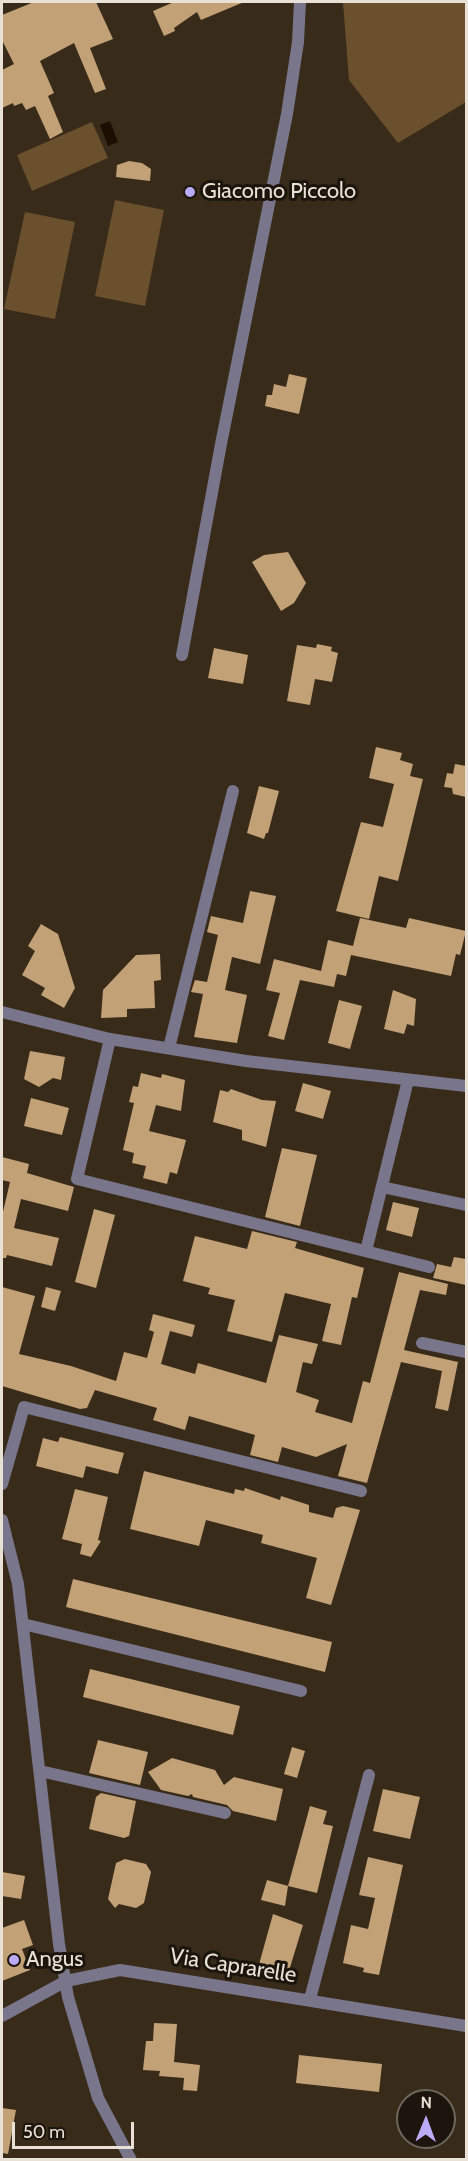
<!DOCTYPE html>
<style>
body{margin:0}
#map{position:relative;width:468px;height:2161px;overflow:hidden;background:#382b1a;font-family:Cabin,sans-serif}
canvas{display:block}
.frame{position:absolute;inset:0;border:3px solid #e9e1d6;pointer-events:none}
.north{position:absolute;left:396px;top:2089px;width:60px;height:60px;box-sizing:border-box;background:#1b150d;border:2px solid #6d675d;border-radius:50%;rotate:1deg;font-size:16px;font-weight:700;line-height:24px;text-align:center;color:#e9e1d6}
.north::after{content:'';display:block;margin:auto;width:21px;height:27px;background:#bbaaf6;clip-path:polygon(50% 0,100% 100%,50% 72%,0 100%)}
.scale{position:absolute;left:12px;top:2122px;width:122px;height:27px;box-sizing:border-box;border:3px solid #e9e1d6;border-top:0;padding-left:8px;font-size:18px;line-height:21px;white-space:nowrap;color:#e9e1d6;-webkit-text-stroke:4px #1b150d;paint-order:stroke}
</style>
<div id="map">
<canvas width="468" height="2161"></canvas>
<div class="frame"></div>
<div class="north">N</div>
<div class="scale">50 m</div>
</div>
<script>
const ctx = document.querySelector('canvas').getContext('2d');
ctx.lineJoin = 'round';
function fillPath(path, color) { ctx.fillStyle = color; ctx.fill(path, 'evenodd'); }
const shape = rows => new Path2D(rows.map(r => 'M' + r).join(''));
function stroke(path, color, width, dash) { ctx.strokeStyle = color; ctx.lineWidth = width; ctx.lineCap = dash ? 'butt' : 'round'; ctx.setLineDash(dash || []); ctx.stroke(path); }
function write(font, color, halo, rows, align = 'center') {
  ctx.font = font + ' Cabin,sans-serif'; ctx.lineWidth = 6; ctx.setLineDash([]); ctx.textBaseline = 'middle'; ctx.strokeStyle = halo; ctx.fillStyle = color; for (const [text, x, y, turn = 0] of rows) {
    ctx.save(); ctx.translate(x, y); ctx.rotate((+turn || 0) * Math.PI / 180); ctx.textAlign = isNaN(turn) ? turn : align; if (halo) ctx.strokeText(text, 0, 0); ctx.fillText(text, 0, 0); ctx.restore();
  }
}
fillPath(shape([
 [343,3,466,2,466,102,398,143,349,80],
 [92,122,108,158,32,191,17,155],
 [115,200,164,210,145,306,95,296],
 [25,212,75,222,55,319,4,309]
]), '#6a502c');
fillPath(shape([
 [110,121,118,142,108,146,100,125]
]), '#1c0e00');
fillPath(shape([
 [34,2,96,2,113,39,90,48,106,89,95,93,74,43,40,61,54,93,48,96,63,132,50,139,35,106,26,110,22,103,14,106,13,103,2,108,2,70,14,64,2,40,2,15],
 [174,2,244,2,201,20,197,12,174,28,175,31,164,36,153,11],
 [129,161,142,163,151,169,150,181,116,177,117,165],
 [289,374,307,378,299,414,265,406,267,395,272,395,274,384,286,387],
 [288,552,306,583,294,603,281,611,252,562,264,555],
 [317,644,332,647,331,651,338,653,332,682,315,679,310,705,287,701,297,645,316,648],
 [214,648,248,655,243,684,208,678],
 [376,747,402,753,400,760,413,764,410,776,423,779,398,881,379,876,369,919,336,911,361,822,383,827,394,784,369,778],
 [455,764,466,766,466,797,453,794,452,788,444,787,447,773,453,774],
 [259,786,279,791,268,833,266,833,264,839,247,833],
 [250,891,276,896,260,964,232,957,225,990,247,995,237,1043,194,1037,203,994,191,992,195,980,207,982,218,935,207,932,211,916,243,923],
 [360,918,406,928,409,918,466,931,460,955,456,954,451,976,351,955,346,976,337,974,334,987,300,980,284,1040,268,1036,280,993,266,990,274,959,321,971,328,940,353,946],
 [41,924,58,934,75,988,64,1008,41,995,45,988,22,975,35,951,28,946],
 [160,954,161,980,154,981,155,1008,127,1009,127,1017,101,1018,103,990,136,955],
 [393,990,416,999,414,1026,407,1024,404,1034,384,1029],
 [339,1000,362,1006,350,1049,328,1043],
 [30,1051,65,1057,61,1080,53,1078,39,1087,24,1079],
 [141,1073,161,1078,162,1074,185,1080,181,1111,156,1105,149,1131,186,1140,177,1174,170,1172,167,1184,143,1178,146,1166,132,1163,134,1153,123,1150,134,1103,129,1102,133,1086,138,1087],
 [303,1083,331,1091,323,1119,295,1111],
 [231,1089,262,1100,276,1101,266,1147,242,1140,242,1130,213,1122,220,1090,228,1092],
 [31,1098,69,1108,62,1135,24,1126],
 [282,1148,317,1155,300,1226,265,1217],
 [2,1157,29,1164,27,1173,74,1187,68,1211,21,1199,14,1228,59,1238,52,1266,7,1255,6,1258,2,1258,2,1216,10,1182,2,1180],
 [393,1202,419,1208,412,1237,386,1230],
 [94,1209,115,1215,96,1288,75,1282],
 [252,1231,297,1242,295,1248,364,1268,357,1298,352,1297,341,1345,322,1341,331,1304,285,1293,272,1342,227,1331,235,1300,208,1294,210,1288,183,1281,195,1236,247,1249],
 [454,1257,466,1259,466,1285,433,1278,437,1264,451,1267],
 [399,1272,448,1284,446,1295,420,1290,404,1350,458,1362,448,1411,435,1408,442,1371,401,1362,367,1483,338,1476,347,1444,316,1457,282,1447,278,1462,250,1455,255,1435,189,1416,185,1430,153,1420,157,1408,95,1390,87,1408,80,1409,2,1386,2,1287,35,1296,19,1354,71,1366,116,1381,124,1352,147,1358,154,1332,149,1330,153,1314,195,1325,192,1337,170,1331,161,1364,195,1374,198,1363,266,1383,279,1335,318,1344,312,1364,303,1362,296,1392,319,1400,315,1412,352,1423,363,1381,370,1383],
 [46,1287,61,1291,55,1311,41,1307],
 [60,1437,124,1453,118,1474,86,1466,83,1478,36,1466,43,1438,58,1442],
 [144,1471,234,1494,235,1489,244,1491,245,1488,280,1500,281,1496,309,1505,309,1512,333,1518,336,1508,343,1506,360,1510,331,1605,306,1598,317,1558,261,1543,263,1535,206,1520,199,1546,130,1529],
 [75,1489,108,1497,98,1540,101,1541,91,1557,80,1554,82,1544,62,1539],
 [73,1579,332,1642,325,1672,66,1607],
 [90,1669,240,1706,233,1735,83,1697],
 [98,1740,148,1752,140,1785,89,1773],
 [292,1747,305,1751,297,1778,284,1774],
 [172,1758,215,1770,224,1785,234,1777,283,1789,276,1821,233,1811,227,1805,193,1797,192,1794,188,1796,161,1790,148,1772],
 [383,1789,420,1797,410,1839,373,1831],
 [101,1793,136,1801,129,1836,124,1838,89,1829,96,1797],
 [310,1806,327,1811,323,1824,333,1826,317,1893,288,1886],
 [368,1857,403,1865,379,1975,363,1972,364,1968,343,1963,351,1925,368,1929,375,1898,359,1895],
 [125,1859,146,1864,151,1872,144,1903,136,1908,119,1904,115,1908,108,1899,116,1863],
 [2,1872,25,1876,21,1899,2,1896],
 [267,1880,288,1886,285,1906,261,1900],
 [273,1914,303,1925,288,1974,258,1968],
 [24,1920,33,1945,22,1949,30,1970,2,1981,2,1928],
 [154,2023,177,2024,174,2062,200,2065,197,2091,183,2090,184,2078,159,2076,160,2071,143,2070,146,2041,153,2041],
 [299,2055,382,2064,379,2092,296,2083],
 [2,2108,16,2110,8,2154,2,2153]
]), '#c2a176');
stroke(shape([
 [182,655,221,444,287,114,298,42,300,2],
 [2,1012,110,1039,246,1061,466,1086],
 [110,1039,77,1179,429,1267],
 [169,1048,233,791],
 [382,1187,466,1205],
 [366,1251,408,1080],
 [422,1343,466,1352],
 [2,1484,24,1407,361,1491],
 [2,1520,18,1584,59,1944,68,1997,98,2098,131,2160],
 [23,1624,301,1691],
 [40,1771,225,1813],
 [310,1999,369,1775],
 [2,2016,66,1981,120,1970,466,2026]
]), '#79758a', 12);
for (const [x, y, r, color] of [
 [190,192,6,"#bbaaf6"],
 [14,1960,6,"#bbaaf6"]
]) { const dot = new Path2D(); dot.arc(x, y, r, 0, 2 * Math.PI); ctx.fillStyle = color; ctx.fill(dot); stroke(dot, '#1b150d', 2); }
write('22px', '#e9e1d6', '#1b150d', [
 ["Giacomo Piccolo",202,192],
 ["Angus",26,1960]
], 'left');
write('22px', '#e9e1d6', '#1b150d', [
 ["Via Caprarelle",233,1966,9]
]);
</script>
